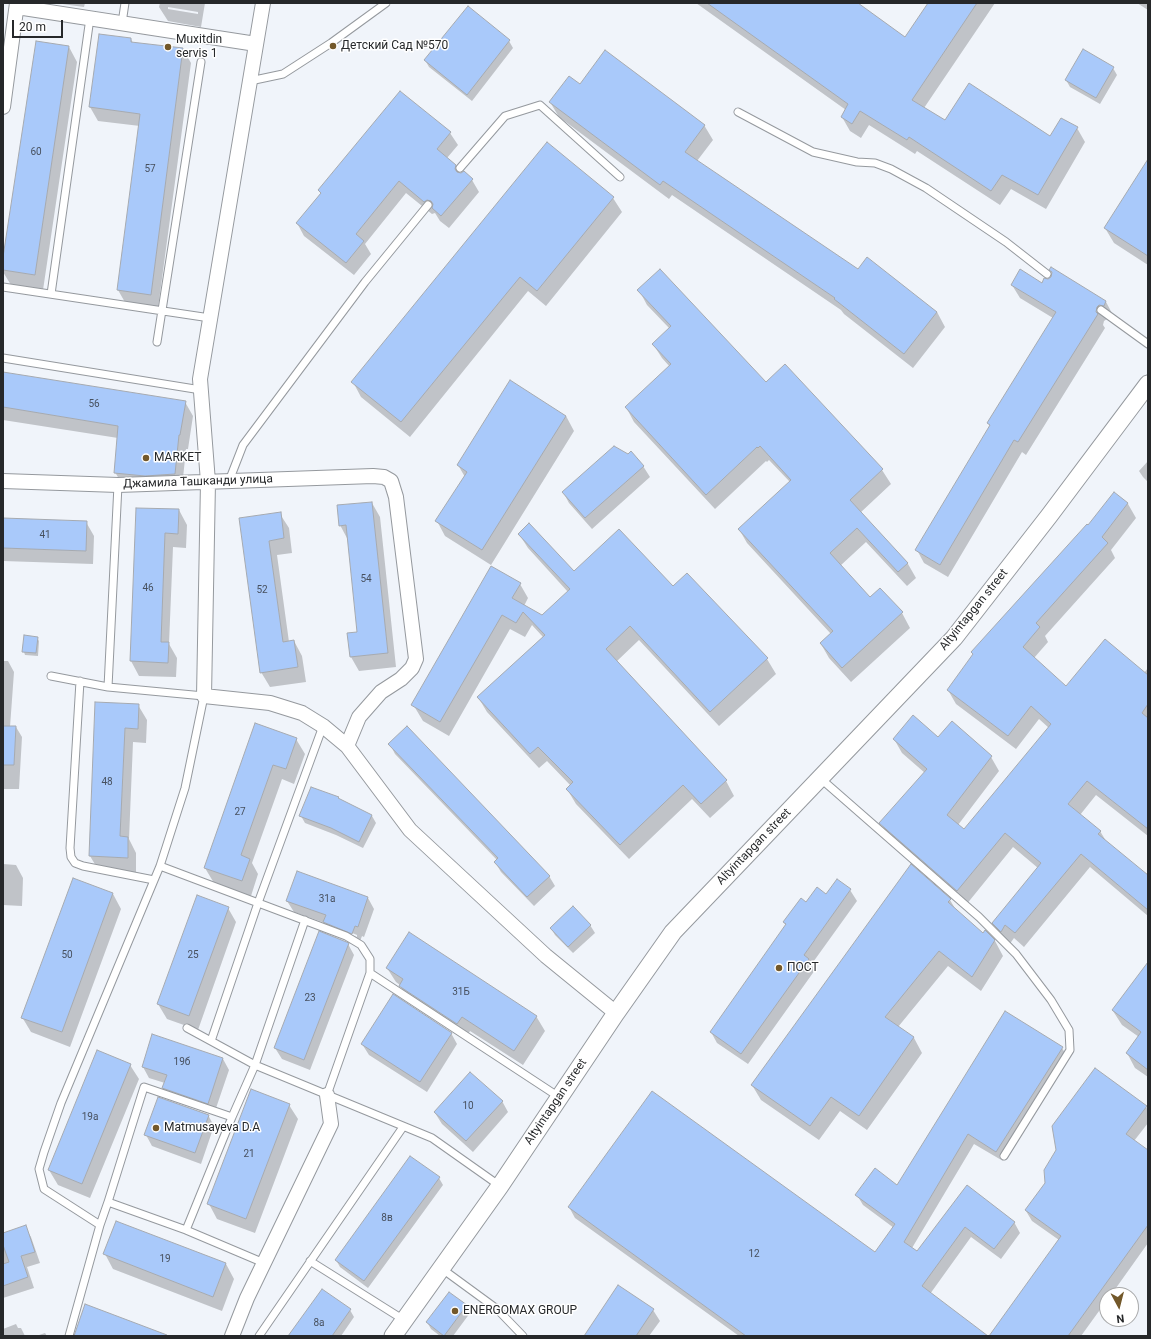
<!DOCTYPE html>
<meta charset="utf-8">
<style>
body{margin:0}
#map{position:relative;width:1151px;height:1339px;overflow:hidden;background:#f0f4fa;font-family:Roboto,sans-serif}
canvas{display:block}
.frame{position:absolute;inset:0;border:4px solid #26282a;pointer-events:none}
.north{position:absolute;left:1099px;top:1287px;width:40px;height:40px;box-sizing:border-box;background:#fff;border:1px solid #a8a9aa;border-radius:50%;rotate:173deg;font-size:11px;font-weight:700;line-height:16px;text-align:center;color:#26282a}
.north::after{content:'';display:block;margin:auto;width:14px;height:18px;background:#73582a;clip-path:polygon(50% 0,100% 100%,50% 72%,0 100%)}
.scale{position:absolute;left:12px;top:20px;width:51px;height:18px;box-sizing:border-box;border:2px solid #26282a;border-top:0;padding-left:5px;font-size:12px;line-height:14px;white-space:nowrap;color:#26282a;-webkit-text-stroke:3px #fff;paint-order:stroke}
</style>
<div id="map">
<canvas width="1151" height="1339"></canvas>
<div class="frame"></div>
<div class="north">N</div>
<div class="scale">20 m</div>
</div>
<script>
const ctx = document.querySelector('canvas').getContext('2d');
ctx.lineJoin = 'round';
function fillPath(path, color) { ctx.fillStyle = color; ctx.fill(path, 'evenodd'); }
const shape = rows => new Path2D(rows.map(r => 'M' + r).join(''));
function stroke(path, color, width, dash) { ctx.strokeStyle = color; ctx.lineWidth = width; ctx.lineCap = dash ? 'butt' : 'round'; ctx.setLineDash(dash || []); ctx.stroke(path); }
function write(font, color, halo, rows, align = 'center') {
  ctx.font = font + ' Roboto,sans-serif'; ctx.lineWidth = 3; ctx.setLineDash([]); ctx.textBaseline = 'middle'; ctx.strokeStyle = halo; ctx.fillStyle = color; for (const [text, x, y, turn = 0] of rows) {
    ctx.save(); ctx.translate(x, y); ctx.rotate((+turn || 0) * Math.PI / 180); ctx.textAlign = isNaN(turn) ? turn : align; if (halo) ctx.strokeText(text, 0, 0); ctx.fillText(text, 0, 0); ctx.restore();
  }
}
fillPath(shape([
 [55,3,85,3,84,7],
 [160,3,205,3,201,27,168,21,159,7],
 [168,7,198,12,198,14,168,9],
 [696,3,857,3,906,38,929,3,995,3,924,108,945,121,1050,138,1077,128,1085,142,1046,209,1011,189,1000,205,917,151,915,154,869,125,861,138,850,131,842,117,846,110],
 [1137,3,1148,3,1148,10],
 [131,39,133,43,183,49,191,63,158,308,126,304,118,290,140,126,98,121,90,107],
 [509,41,513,48,472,101,429,67,425,60],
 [69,47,77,62,43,290,11,285,3,272,3,264],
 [1113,68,1117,75,1100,104,1070,87,1066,80],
 [580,85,704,125,713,140,697,161,858,271,937,312,945,327,913,368,844,314,841,310,672,195,669,199,559,117,550,102],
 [450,133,458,145,447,158,455,165,460,174,472,180,479,192,449,228,440,221,435,213,432,214,406,193,365,244,371,254,354,275,304,236,297,223,321,194,319,191],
 [1148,161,1148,265,1114,243,1105,228],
 [613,198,622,212,546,306,528,291,410,437,361,397,353,382],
 [1051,268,1106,302,1113,315,1104,321,1103,325,1105,328,1026,455,1022,452,948,577,924,563,917,550,990,426,988,423,1053,318,1020,298,1012,285,1042,284,1052,277],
 [639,290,765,383,785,366,882,470,891,484,860,513,908,564,916,578,907,586,866,542,840,566,870,598,880,589,902,613,910,628,851,682,829,658,821,644,831,634,747,543,739,529,790,482,769,460,767,462,766,461,715,509,634,422,626,407,670,367,662,358,653,344,670,329,647,305],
 [3,373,185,402,193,416,188,449,186,449,182,488,123,486,115,472,118,438,3,420],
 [566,416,574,431,491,565,445,536,437,521,465,477,458,465],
 [1148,461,1148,482,1143,477,1139,471],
 [643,466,650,477,592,529,569,503,563,492],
 [1114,493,1128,504,1136,518,1111,550,1115,558,1045,636,1048,642,1034,658,1066,687,1144,673,1148,668,1148,836,1096,795,1080,815,1100,831,1106,841,1148,877,1148,916,1090,867,1024,947,1014,938,1009,945,1001,937,993,923,1038,868,1013,847,966,905,889,838,881,823,925,773,902,753,894,739,938,738,991,757,999,771,958,825,964,831,1049,728,1039,719,1016,749,956,704,948,690,1088,526],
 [372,503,380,517,396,667,359,671,351,657,358,633,348,540,340,525],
 [137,509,179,510,187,525,186,548,173,547,169,644,177,658,176,677,139,676,131,661],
 [280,514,289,528,292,553,277,555,289,642,294,641,302,656,306,682,270,687,261,672,240,519],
 [3,519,86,522,94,536,93,564,3,561],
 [519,534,574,573,673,588,687,574,767,659,776,674,719,726,639,640,616,662,726,781,734,796,710,818,692,799,629,859,576,804,567,789,571,786,547,761,539,768,487,712,478,697,543,637,532,625,525,637,510,629,449,736,423,721,414,706,520,584,528,598,524,606,542,616,568,592,528,548],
 [37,638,39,641,38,656,25,655,24,652],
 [3,661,8,661,14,672,10,727,16,727,22,737,19,789,3,789],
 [96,704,138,705,147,720,146,743,133,742,129,839,136,853,136,872,99,871,90,856],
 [256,725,296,739,305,754,294,784,282,779,252,863,258,874,251,896,214,883,205,868],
 [390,744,549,876,555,886,534,906,501,872,495,862,497,860,395,754],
 [338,798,339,800,372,816,376,823,363,848,336,835,305,823,301,816],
 [3,864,16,865,23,878,22,906,3,905],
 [837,880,850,890,857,901,811,965,815,970,748,1064,717,1043,711,1032,786,925,784,923,807,903,827,895],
 [113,894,121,909,70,1047,31,1032,22,1017],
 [368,898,374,909,364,937,362,936,359,944,330,933,325,923,294,912,287,901],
 [331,924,357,935,357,937,331,926],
 [950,900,956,910,983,934,985,932,995,941,1003,956,981,991,948,966,898,1027,914,1038,922,1053,867,1130,840,1111,819,1140,761,1100,752,1085],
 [228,908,236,922,198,1030,167,1019,158,1004],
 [590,925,595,933,573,953,555,935,551,928],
 [348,944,354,955,310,1070,282,1059,275,1048],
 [1148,964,1148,1077,1135,1068,1127,1053,1139,1037,1122,1025,1113,1011],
 [387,968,536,1016,545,1031,523,1065,470,1031,466,1038,409,1001,400,985,396,982],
 [451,1033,457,1044,427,1092,369,1055,362,1044],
 [1062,1048,1068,1058,1003,1161,974,1144,912,1248,917,1252,967,1187,1014,1222,1020,1233,1001,1259,971,1237,930,1294,986,1336,739,1336,575,1218,569,1207,875,1254,894,1228,863,1205,857,1195,897,1186],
 [223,1059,229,1070,214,1114,169,1099,163,1088,165,1083,149,1078,143,1067],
 [130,1065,139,1079,90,1198,58,1185,49,1170],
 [502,1101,508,1112,473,1152,442,1124,435,1113],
 [289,1105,298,1119,255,1233,217,1219,209,1204],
 [1146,1107,1148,1110,1148,1123,1134,1141,1148,1151,1148,1243,1111,1295,1107,1295,1107,1300,1081,1336,990,1336,1059,1240,1032,1221,1026,1211],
 [208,1115,214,1126,201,1164,152,1146,146,1135],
 [439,1178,443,1185,368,1288,340,1267,336,1260],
 [25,1227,31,1237,40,1263,27,1267,34,1288,3,1298,3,1234],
 [105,1254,226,1264,234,1279,222,1311,113,1269],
 [466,1306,470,1313,453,1336,440,1336,431,1329,427,1322],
 [350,1310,354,1317,341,1336,289,1336],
 [653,1310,660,1321,649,1336,585,1336],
 [16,1324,18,1328,21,1328,25,1336,3,1336,3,1329],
 [45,1333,47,1336,36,1336]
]), '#0003');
const building = shape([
 [707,3,858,3,905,37,928,3,977,3,912,100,945,120,969,83,1050,136,1061,118,1078,127,1038,195,1002,175,991,191,909,137,907,140,860,111,852,124,841,117,848,104,707,3],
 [468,6,510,40,467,95,424,60,468,6],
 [99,34,131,38,131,42,183,48,151,295,117,290,140,114,89,107,99,34],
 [36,41,69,46,35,275,3,270,3,257,36,41],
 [1083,49,1114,67,1096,98,1065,80,1083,49],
 [605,50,705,125,685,152,858,269,867,257,937,312,904,354,834,299,835,298,663,181,660,185,549,102,569,76,580,84,605,50],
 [400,91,451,132,437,149,456,165,455,169,457,172,461,173,464,171,473,179,441,216,432,208,433,204,431,201,427,200,424,202,399,181,356,234,364,241,346,263,296,223,321,193,318,190,400,91],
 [547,142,614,197,537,291,520,277,401,422,351,382,547,142],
 [1148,159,1148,256,1104,228,1148,159],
 [1051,267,1106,301,1104,306,1099,305,1097,307,1096,312,1098,314,1018,442,1014,440,940,565,915,550,990,425,987,423,1056,312,1011,285,1020,269,1042,283,1044,278,1048,279,1051,277,1052,272,1049,270,1051,267],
 [660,269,766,382,785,364,883,469,850,500,908,563,898,572,857,528,830,553,870,597,880,588,903,612,842,668,820,643,833,631,738,529,791,480,760,446,758,448,757,447,706,495,625,407,671,364,652,344,671,326,637,290,660,269],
 [3,372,186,401,180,435,179,435,175,474,145,476,114,473,118,426,3,407,3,372],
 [510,380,566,416,482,550,435,521,467,472,457,465,510,380],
 [614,446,628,454,631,451,644,466,585,518,562,492,614,446],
 [1114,492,1128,503,1102,537,1108,543,1036,623,1040,627,1023,647,1066,686,1105,639,1148,675,1148,704,1142,713,1148,718,1148,829,1087,781,1068,804,1101,831,1098,834,1148,875,1148,910,1081,854,1015,933,1005,925,1001,932,992,923,1041,863,1005,833,957,891,879,823,927,769,893,739,913,715,938,737,952,721,992,756,947,815,964,829,1051,724,1031,706,1008,736,947,690,973,654,971,652,1087,524,1088,525,1114,492],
 [372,502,388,653,350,657,347,633,357,632,346,525,339,526,337,505,372,502],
 [136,508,179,509,178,534,165,533,161,642,169,642,168,663,130,661,136,508],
 [281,512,284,538,269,541,283,642,294,640,298,667,260,673,239,518,281,512],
 [3,518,87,521,86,551,3,548,3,518],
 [529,523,574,571,619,529,673,586,687,573,768,658,710,712,630,626,606,649,727,780,701,804,683,785,620,845,566,789,573,782,538,747,530,754,477,697,545,635,523,612,516,623,502,615,440,722,411,705,491,566,521,583,512,598,542,615,570,589,518,534,529,523],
 [24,635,38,637,36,653,22,652,24,635],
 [95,702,139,704,138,729,125,728,120,836,128,837,128,858,89,856,95,702],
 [255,723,297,738,286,769,273,765,241,855,250,859,242,881,204,868,255,723],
 [3,726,16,726,14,765,3,765,3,726],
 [407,726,550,876,527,897,494,862,498,858,388,744,407,726],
 [311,787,339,797,338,798,372,815,359,842,331,828,299,816,311,787],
 [911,864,951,899,948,902,983,933,985,930,995,940,972,977,939,951,885,1017,914,1037,859,1116,831,1097,810,1126,751,1085,911,864],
 [297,871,368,897,358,927,355,926,352,934,323,922,326,915,286,901,297,871],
 [73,878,113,893,62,1032,21,1018,73,878],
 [837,879,851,889,804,955,809,959,741,1054,710,1032,786,924,783,922,801,898,806,902,817,887,826,894,837,879],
 [197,895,229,907,189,1016,157,1004,197,895],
 [573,906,591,925,568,947,550,928,573,906],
 [319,931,349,943,304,1060,274,1048,319,931],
 [409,932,537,1016,514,1051,462,1017,457,1024,399,986,403,979,386,968,409,932],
 [1148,962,1148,1070,1126,1053,1141,1032,1112,1010,1148,962],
 [393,994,452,1033,420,1082,361,1044,393,994],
 [1005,1011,1063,1047,996,1152,968,1134,904,1242,917,1251,967,1185,1015,1222,994,1249,965,1227,922,1286,988,1336,746,1336,568,1207,652,1091,875,1252,895,1224,855,1195,875,1168,897,1185,1005,1011],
 [152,1034,223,1058,208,1104,162,1088,167,1075,142,1067,152,1034],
 [97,1050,131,1064,82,1184,48,1170,97,1050],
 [1095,1068,1147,1106,1126,1134,1148,1150,1148,1225,1068,1336,989,1336,1061,1236,1025,1210,1045,1183,1044,1170,1056,1150,1052,1126,1095,1068],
 [470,1072,503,1101,466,1141,434,1112,470,1072],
 [251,1089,290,1104,246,1219,207,1204,251,1089],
 [158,1097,209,1115,195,1153,144,1135,158,1097],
 [410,1156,440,1177,364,1281,335,1260,410,1156],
 [116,1221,226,1263,213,1297,103,1254,116,1221],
 [26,1225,35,1252,21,1256,28,1277,3,1286,3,1264,9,1262,3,1245,3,1233,26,1225],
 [618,1285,654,1309,636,1336,584,1336,618,1285],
 [322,1289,351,1309,332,1336,288,1336,322,1289],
 [449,1292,467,1305,444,1336,426,1322,449,1292],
 [85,1304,167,1335,166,1336,74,1336,85,1304]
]);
fillPath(building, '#a9c9fa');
stroke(building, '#a6aab0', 1);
const service = shape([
 [122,23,125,3],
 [250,81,283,74,331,43,386,3],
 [738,112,813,152,857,162,875,163,891,169,926,188,1006,242,1047,274],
 [460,168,505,116,540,105,620,177],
 [3,287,210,318],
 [51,294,90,18],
 [1101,310,1148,344],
 [157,342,201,62],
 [3,358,201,390],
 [229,481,243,445,365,282,428,205],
 [51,676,108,687,204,696,185,788,160,866,61,1103,44,1152,39,1169,44,1189,100,1225],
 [80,681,70,848,71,857,75,863,83,866,154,880],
 [108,687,118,485],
 [820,778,979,917,1016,954,1051,1000,1069,1030,1070,1050,1004,1156],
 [160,866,346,936,361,945,370,959,370,973],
 [187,1028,255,1065,432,1138,500,1186],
 [211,1041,258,903,323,726],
 [327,1095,370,973,559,1097],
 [186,1230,232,1117],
 [310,1261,404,1320],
 [264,1263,186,1230,108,1202,144,1087,232,1117,255,1065,305,920],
 [441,1268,497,1309,523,1336],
 [69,1336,100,1225,108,1202],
 [259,1336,403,1127]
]);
const minor = shape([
 [263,3,200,379,208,482,204,696,270,703,302,713,323,726,347,746,410,830,546,956,616,1013],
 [17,7,256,44],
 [3,107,17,3],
 [3,481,118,485,373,476,384,477,391,481,396,497,416,659,412,668,401,679,381,692,359,717,347,746],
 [232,1336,247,1298,331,1124,327,1095]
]);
const tertiary = shape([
 [393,1336,500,1186,616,1013,673,932,954,638,1049,516,1148,384]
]);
stroke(service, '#95999e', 9);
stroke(minor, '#95999e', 16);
stroke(tertiary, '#95999e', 19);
stroke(service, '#fff', 7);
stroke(minor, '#fff', 14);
stroke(tertiary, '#fff', 17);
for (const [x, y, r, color] of [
 [333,46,4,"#73582a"],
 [168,47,4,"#73582a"],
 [146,458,4,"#73582a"],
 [779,968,4,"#73582a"],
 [156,1128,4,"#73582a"],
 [455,1311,4,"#73582a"]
]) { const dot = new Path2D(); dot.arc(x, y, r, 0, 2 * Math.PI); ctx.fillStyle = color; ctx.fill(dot); stroke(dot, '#fff', 1.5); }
write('10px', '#47505e', null, [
 ["60",36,152],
 ["57",150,169],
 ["56",94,404],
 ["41",45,535],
 ["54",366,579],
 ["46",148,588],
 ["52",262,590],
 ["48",107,782],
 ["27",240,812],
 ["31а",327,899],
 ["50",67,955],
 ["25",193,955],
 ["31Б",461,992],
 ["23",310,998],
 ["19б",182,1062],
 ["10",468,1106],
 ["19а",90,1117],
 ["21",249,1154],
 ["8в",387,1218],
 ["12",754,1254],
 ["19",165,1259],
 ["8a",319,1323]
]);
write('12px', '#26282a', '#fff', [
 ["Muxitdin",176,40],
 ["servis 1",176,54],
 ["Детский Сад №570",341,46],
 ["MARKET",154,458],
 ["ПОСТ",787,968],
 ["Matmusayeva D.A",164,1128],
 ["ENERGOMAX GROUP",463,1311]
], 'left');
write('12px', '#26282a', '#fff', [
 ["Джамила Ташканди улица",198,482,-2],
 ["Altyintapgan street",974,610,-51],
 ["Altyintapgan street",754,847,-46],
 ["Altyintapgan street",556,1102,-56]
]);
</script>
